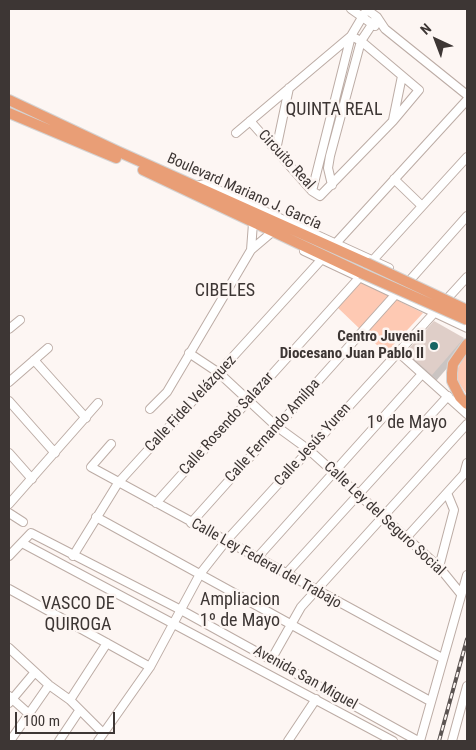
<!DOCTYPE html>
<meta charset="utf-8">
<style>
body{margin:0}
#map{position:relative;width:476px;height:750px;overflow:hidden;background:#fdf6f3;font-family:"Roboto Condensed",sans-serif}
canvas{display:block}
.frame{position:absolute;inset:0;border:10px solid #3d3634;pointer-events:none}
.north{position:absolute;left:411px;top:15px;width:50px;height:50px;-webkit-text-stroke:4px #fdf6f3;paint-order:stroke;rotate:317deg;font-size:14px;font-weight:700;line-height:20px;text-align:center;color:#3d3634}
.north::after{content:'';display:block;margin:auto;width:18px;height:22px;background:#3d3634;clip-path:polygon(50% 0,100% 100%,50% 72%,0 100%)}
.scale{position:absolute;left:15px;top:712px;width:100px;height:22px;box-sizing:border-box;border:2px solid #3d3634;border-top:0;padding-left:6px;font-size:15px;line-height:18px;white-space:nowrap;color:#3d3634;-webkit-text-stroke:4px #fdf6f3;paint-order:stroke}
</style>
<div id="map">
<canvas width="476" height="750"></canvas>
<div class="frame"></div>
<div class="north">N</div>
<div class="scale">100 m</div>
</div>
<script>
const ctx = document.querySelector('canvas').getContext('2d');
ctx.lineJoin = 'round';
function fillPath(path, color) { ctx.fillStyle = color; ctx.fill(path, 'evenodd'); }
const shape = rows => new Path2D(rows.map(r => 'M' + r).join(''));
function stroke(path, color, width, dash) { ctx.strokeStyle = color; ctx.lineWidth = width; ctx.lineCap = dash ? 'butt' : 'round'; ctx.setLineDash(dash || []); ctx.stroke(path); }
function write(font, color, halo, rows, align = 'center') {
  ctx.font = font + ' "Roboto Condensed",sans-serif'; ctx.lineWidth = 5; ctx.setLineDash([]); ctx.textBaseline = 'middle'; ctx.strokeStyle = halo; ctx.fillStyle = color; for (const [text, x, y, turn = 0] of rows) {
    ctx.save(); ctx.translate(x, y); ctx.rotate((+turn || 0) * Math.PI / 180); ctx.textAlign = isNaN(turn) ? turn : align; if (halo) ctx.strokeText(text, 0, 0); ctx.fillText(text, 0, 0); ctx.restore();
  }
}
fillPath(shape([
 [360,282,389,296,361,330,337,307],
 [395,299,423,313,385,354,365,332],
 [467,351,467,395,457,380,457,370]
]), '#fec9b3');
fillPath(shape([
 [463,338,467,345,436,381,412,359,408,352]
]), '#0003');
fillPath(shape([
 [434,321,464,338,432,375,406,352]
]), '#dfcec8');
const minor = shape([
 [351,9,375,26],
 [366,9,377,17,385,29,467,95],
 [393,120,402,76],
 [250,121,312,191,320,196,393,121,419,90,361,41,351,36],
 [236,133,351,36],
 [276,150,289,88],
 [394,179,422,206],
 [332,185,328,168,330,156,361,41,377,17],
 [196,186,205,184,389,268],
 [312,191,351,36,367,9],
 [337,242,467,100],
 [251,250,253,223],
 [304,251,467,328],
 [373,260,467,157],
 [411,279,467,216],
 [9,329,20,320],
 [398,352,467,414],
 [189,353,219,373,276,426,309,450,439,567,461,594],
 [34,360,86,418],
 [9,382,48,348],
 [9,401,55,453],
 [150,409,167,392,251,250,271,233],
 [111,444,91,467,442,658],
 [9,453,32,479],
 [156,503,359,278],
 [9,504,98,403],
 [9,513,23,522],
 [96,517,430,701],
 [191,523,395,295],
 [406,538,464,474,467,463],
 [22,543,393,741],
 [9,556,31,533,181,610,418,741],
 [73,556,118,483,321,260],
 [257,558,422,374],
 [439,567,454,510,447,493],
 [286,574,448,396],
 [9,589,150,667],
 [9,648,49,685,70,700,103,733],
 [271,660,301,607,467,424],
 [9,696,29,714],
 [70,700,107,643],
 [9,703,35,672],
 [10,741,49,685],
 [59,741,79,711],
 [98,741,150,667,200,574,226,541,467,277],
 [288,741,316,699],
 [420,741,467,575],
 [452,741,467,686]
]);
const major = shape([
 [9,100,117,151,367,263],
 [9,113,116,158],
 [143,170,361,273],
 [467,344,453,364,452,373,452,381,460,397,467,404]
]);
stroke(minor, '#bcaca5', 10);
stroke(major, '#d4d3d2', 12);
stroke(minor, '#fff', 8);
stroke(major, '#e99e76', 10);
const rail = shape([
 [439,741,467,639]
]);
stroke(rail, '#5b5452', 4);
stroke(rail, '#fdf6f3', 2, [5.5]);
const majorBridge = shape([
 [367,263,467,310],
 [361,273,467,320]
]);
stroke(majorBridge, '#d4d3d2', 12, []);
stroke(majorBridge, '#e99e76', 10);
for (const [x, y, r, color] of [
 [434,346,5,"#166563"]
]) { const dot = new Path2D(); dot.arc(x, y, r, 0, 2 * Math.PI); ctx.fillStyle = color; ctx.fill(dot); stroke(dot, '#fdf6f3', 2); }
write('15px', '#3d3634', '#fdf6f3', [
 ["Circuito Real",286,160,47],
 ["Boulevard Mariano J. García",244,192,24],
 ["Calle Fidel Velázquez",191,404,-47],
 ["Calle Rosendo Salazar",227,424,-48],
 ["Calle Fernando Amilpa",273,431,-48],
 ["Calle Jesús Yuren",313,445,-48],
 ["Calle Ley del Seguro Social",384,519,43],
 ["Calle Ley Federal del Trabajo",266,564,29],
 ["Avenida San Miguel",305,678,29]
]);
write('bold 15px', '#3d3634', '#fdf6f3', [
 ["Centro Juvenil",424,337],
 ["Diocesano Juan Pablo II",424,354]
], 'right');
write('18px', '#3d3634', '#fdf6f3', [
 ["QUINTA REAL",334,110],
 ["CIBELES",225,291],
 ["1º de Mayo",407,423],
 ["Ampliacion",240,600],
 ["1º de Mayo",240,621],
 ["VASCO DE",78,604],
 ["QUIROGA",78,625]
]);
</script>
